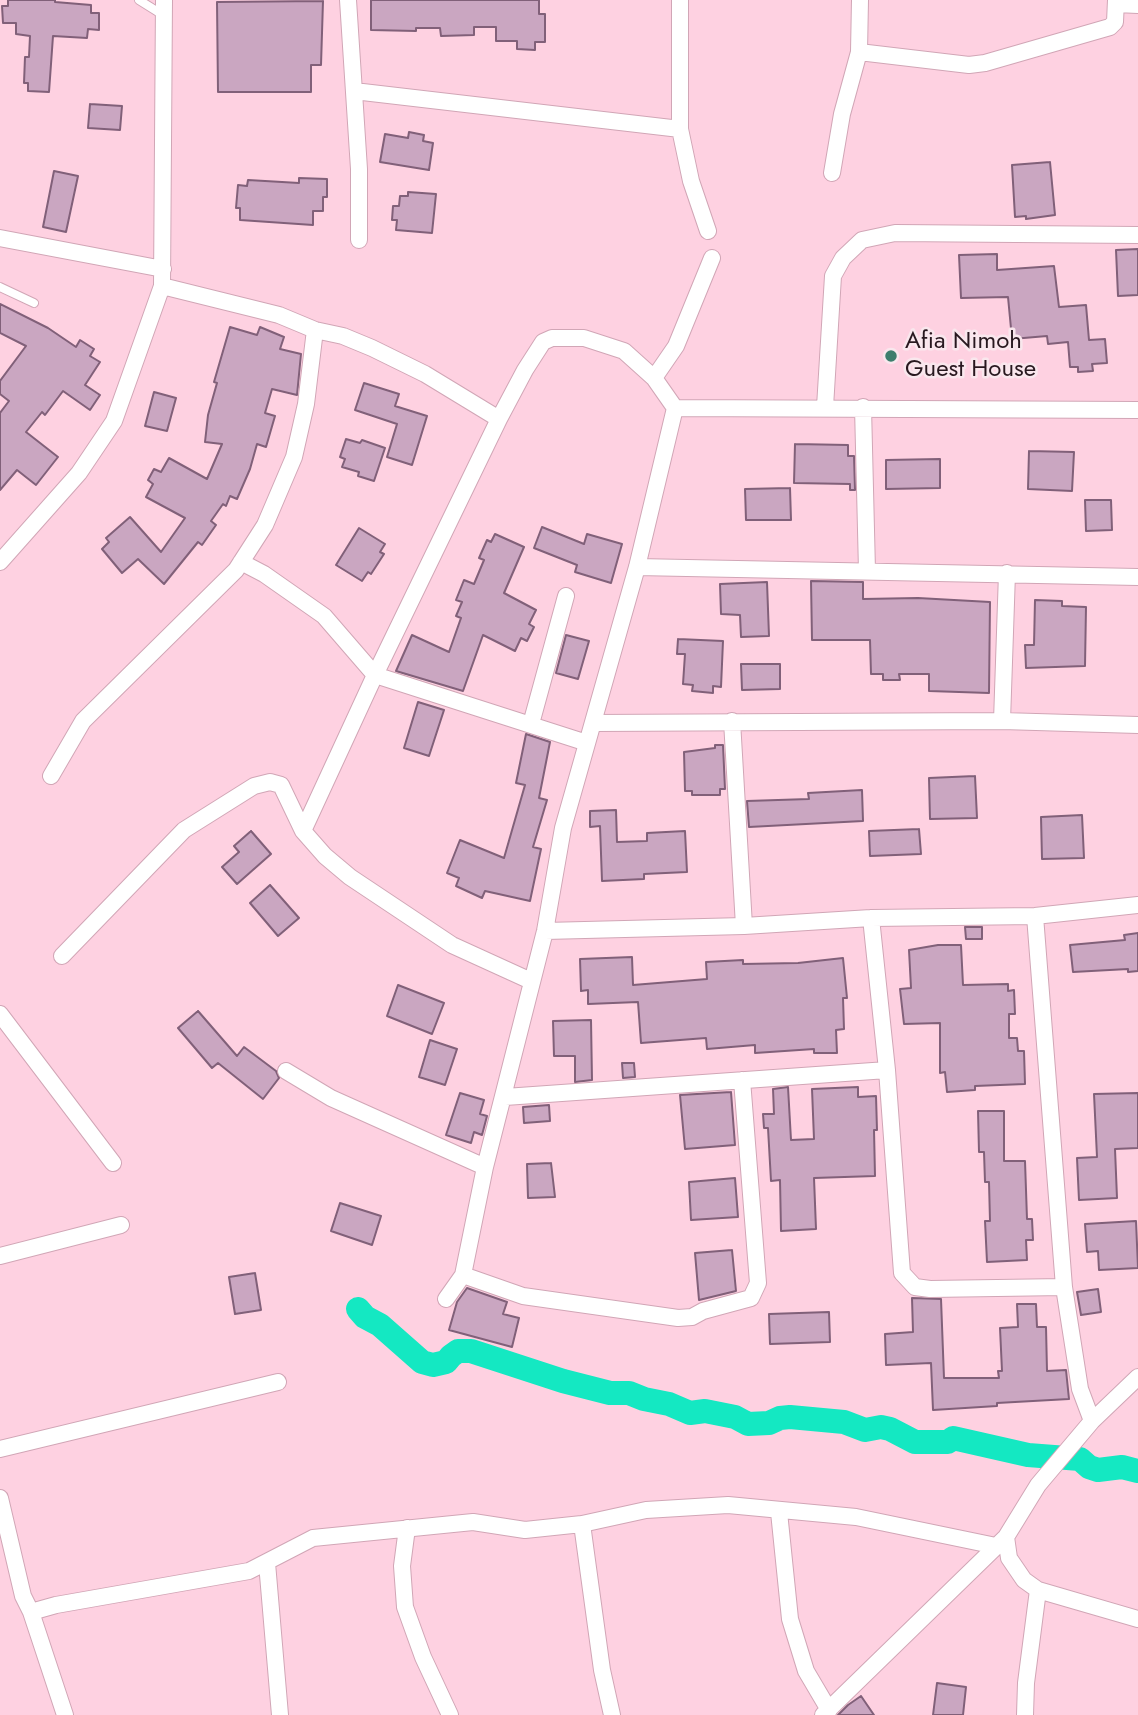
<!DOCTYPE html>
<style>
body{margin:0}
canvas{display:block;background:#fed1e1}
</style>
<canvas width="1138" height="1715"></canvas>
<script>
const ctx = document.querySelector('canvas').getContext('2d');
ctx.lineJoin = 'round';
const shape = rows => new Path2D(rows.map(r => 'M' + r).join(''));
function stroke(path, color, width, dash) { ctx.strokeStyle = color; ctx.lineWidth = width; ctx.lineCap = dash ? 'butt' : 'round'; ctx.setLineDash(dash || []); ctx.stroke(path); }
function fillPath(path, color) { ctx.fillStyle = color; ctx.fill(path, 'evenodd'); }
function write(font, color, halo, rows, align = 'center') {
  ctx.font = font + ' Jost,sans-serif'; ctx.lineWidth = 5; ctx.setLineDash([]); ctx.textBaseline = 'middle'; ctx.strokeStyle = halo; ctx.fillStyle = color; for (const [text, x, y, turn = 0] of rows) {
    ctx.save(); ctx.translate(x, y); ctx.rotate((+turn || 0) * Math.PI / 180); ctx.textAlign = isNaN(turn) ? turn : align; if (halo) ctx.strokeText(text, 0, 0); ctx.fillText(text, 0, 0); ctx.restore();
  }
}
stroke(shape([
 [358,1309,365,1317,380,1325,422,1362,433,1365,446,1362,451,1356,458,1351,471,1351,563,1381,610,1393,629,1393,644,1399,669,1404,690,1413,705,1411,735,1417,748,1424,769,1423,780,1418,790,1417,844,1422,865,1430,881,1427,890,1429,915,1442,948,1442,953,1438,1028,1455,1080,1459,1089,1467,1098,1470,1122,1467,1138,1471]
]), '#14e8c2', 24);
const building = shape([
 [8,0,55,0,55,2,91,5,91,13,99,13,99,30,88,29,87,38,53,36,49,92,28,91,28,83,24,83,25,57,29,57,30,36,16,34,16,23,3,23,2,6,8,6,8,0],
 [371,0,539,0,539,14,545,14,545,42,535,42,535,50,517,49,517,41,496,41,496,27,474,27,474,35,441,36,440,28,416,28,416,31,371,30,371,0],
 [323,1,321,65,311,65,311,92,218,92,217,2,323,1],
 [90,104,122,106,120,130,88,128,90,104],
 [409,132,424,135,423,141,433,143,429,170,380,162,385,134,408,138,409,132],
 [1050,162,1055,215,1026,219,1026,216,1015,217,1012,165,1050,162],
 [54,171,78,176,66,232,43,227,54,171],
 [299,178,327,179,327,197,323,197,323,211,313,211,313,225,240,220,240,208,236,208,238,185,247,186,248,180,299,183,299,178],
 [408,192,436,194,432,233,396,230,397,220,392,220,393,206,399,206,400,196,408,196,408,192],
 [1138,249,1138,295,1118,296,1116,250,1138,249],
 [997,254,997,270,1054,266,1059,307,1086,305,1089,340,1105,339,1107,363,1092,364,1093,371,1078,372,1078,367,1070,367,1068,342,1048,344,1047,336,1012,339,1008,297,961,298,959,255,997,254],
 [0,304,48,328,76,347,80,340,94,349,90,356,100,362,85,385,100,395,90,410,63,391,45,415,42,412,26,432,58,457,36,485,17,470,0,490,0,413,9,401,0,394,0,381,26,346,0,333,0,304],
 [230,327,257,335,260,327,284,337,280,349,301,354,297,395,272,389,265,413,275,416,266,447,257,444,250,469,237,499,230,496,226,506,223,504,211,521,216,525,202,545,198,542,164,584,138,559,122,573,102,549,109,542,106,538,130,517,161,552,185,518,146,497,153,484,148,480,154,469,161,472,169,458,207,479,222,444,205,442,208,415,217,383,214,382,230,327],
 [364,383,399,394,395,406,427,416,412,465,387,457,397,424,355,410,364,383],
 [154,392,176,398,167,431,145,426,154,392],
 [346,439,360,443,362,440,385,448,374,481,358,476,359,472,342,467,345,459,340,457,346,439],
 [795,444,848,445,848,456,854,456,855,490,850,490,850,484,794,483,795,444],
 [1029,451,1074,452,1072,491,1028,489,1029,451],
 [940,459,940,488,886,489,886,460,940,459],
 [790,488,791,520,746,520,745,489,790,488],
 [1085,500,1111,500,1112,530,1086,531,1085,500],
 [542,527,584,544,587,534,622,544,611,583,575,572,577,565,534,548,542,527],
 [359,528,385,544,380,552,384,554,371,574,368,572,362,581,336,565,359,528],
 [495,534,524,547,504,593,536,610,529,624,534,627,527,641,521,638,515,651,483,635,463,691,396,671,412,635,449,652,461,618,456,616,462,602,456,600,464,580,474,584,484,560,479,558,487,540,491,542,495,534],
 [811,581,863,582,863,599,918,598,990,602,989,693,929,691,929,674,899,674,900,680,883,680,883,674,871,674,870,640,812,640,811,581],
 [767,582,769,636,741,637,740,615,721,614,720,584,767,582],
 [1035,600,1062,601,1062,606,1086,607,1085,666,1026,668,1025,645,1034,645,1035,600],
 [566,635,589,641,578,679,556,673,566,635],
 [678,639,723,641,721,687,713,686,713,693,692,691,693,685,683,684,685,654,677,654,678,639],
 [741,664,780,664,780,689,742,690,741,664],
 [418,702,444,710,429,756,404,748,418,702],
 [526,734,550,742,539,798,547,800,533,847,541,849,530,901,485,891,482,898,456,886,459,878,447,873,460,840,504,858,525,785,516,783,526,734],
 [715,745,723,745,725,789,720,789,720,795,692,795,692,791,685,791,684,752,715,748,715,745],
 [975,776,977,818,930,819,929,778,975,776],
 [862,790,863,821,749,827,747,801,809,799,808,793,862,790],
 [616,810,617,842,647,841,647,833,685,831,687,872,644,874,644,879,602,881,600,826,590,827,590,811,616,810],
 [1082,815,1084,858,1042,859,1041,817,1082,815],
 [919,829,921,854,870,856,869,831,919,829],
 [251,831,271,854,237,884,222,867,239,852,234,846,251,831],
 [270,885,299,918,278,936,250,903,270,885],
 [965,927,982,927,982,939,966,939,965,927],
 [1138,933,1138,971,1128,972,1128,969,1073,972,1070,945,1125,940,1124,935,1138,933],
 [938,945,961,945,963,985,1008,984,1008,991,1014,990,1015,1014,1009,1014,1009,1038,1017,1038,1018,1051,1024,1051,1025,1084,975,1086,975,1090,947,1092,945,1072,940,1073,940,1023,904,1024,900,989,911,988,909,950,938,945],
 [632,957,633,985,707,979,706,962,743,960,743,964,798,963,843,958,847,998,843,998,844,1029,836,1030,837,1053,814,1053,814,1049,755,1053,755,1045,707,1049,706,1038,641,1043,638,1002,588,1004,588,990,581,991,580,959,632,957],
 [398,985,444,1003,432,1034,387,1016,398,985],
 [198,1011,237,1056,244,1047,276,1071,279,1078,263,1099,218,1063,212,1068,178,1028,198,1011],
 [591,1020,592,1080,575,1082,575,1056,554,1056,553,1021,591,1020],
 [430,1040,457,1049,445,1085,419,1077,430,1040],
 [622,1063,634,1063,635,1077,623,1078,622,1063],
 [788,1087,791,1140,814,1139,812,1089,858,1087,858,1097,876,1096,877,1130,874,1130,875,1176,814,1178,816,1229,781,1231,780,1180,771,1181,768,1128,764,1128,763,1114,774,1114,773,1089,788,1087],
 [731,1092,735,1145,685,1149,680,1095,731,1092],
 [460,1093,484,1100,480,1114,487,1116,482,1135,474,1132,471,1143,446,1135,460,1093],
 [1138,1093,1138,1148,1115,1149,1117,1198,1079,1200,1077,1158,1097,1157,1094,1094,1138,1093],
 [549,1105,550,1121,524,1123,523,1107,549,1105],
 [978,1111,1004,1111,1004,1161,1025,1161,1027,1219,1032,1219,1033,1240,1026,1240,1027,1260,987,1262,985,1221,990,1221,989,1182,985,1182,984,1152,979,1152,978,1111],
 [551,1163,555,1197,528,1198,527,1164,551,1163],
 [735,1178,738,1217,691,1220,689,1182,735,1178],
 [340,1203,381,1216,372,1245,331,1231,340,1203],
 [1136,1221,1138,1268,1099,1270,1098,1251,1087,1252,1085,1224,1136,1221],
 [732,1250,736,1291,699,1300,695,1253,732,1250],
 [255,1273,261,1310,235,1314,229,1277,255,1273],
 [467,1288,507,1302,503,1314,519,1318,512,1347,449,1330,457,1302,467,1288],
 [1098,1289,1101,1312,1081,1315,1077,1292,1098,1289],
 [912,1298,941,1299,944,1378,999,1378,998,1371,1002,1371,1000,1328,1018,1327,1017,1304,1036,1304,1037,1327,1046,1327,1047,1371,1066,1370,1069,1399,997,1403,997,1406,933,1410,931,1363,886,1365,885,1334,913,1332,912,1298],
 [829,1312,830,1342,770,1344,769,1314,829,1312],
 [937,1683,966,1687,963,1715,933,1715,937,1683],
 [861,1696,874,1715,838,1715,848,1705,861,1696]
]);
fillPath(building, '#caa6c1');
stroke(building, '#816079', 2);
const service = shape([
 [139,0,163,15],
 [0,287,34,303]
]);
const minor = shape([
 [348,0,359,169,359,240],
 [680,0,680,129,691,181,708,231],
 [1116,4,1138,5],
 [859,52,969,65,985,63,1110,27,1115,22,1116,0],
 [354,91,680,129],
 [832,173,842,114,859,52,860,0],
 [0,238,163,269],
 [162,286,279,315,315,330,343,336,372,348,425,374,499,419],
 [654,378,676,346,712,258],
 [825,407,833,276,843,258,862,240,895,233,1138,235],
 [863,407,867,571],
 [675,408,1138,410],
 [0,562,79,473,114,421,162,286,164,0],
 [241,562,264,574,324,616,375,675,587,743],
 [637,567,1138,577],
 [732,721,744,926],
 [1002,721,1007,573],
 [593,723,1002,721,1138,725],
 [531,724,566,596],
 [51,776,83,721,236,570,265,525,294,457,306,404,315,330],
 [303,831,375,675,499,419,525,370,543,342,552,338,584,338,624,351,654,378,675,408,637,567,563,828,545,931,485,1167,463,1275,446,1299],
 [1035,916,1064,1287,1080,1389,1092,1421],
 [871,918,887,1070,902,1273,915,1287,930,1289,1064,1287],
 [545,931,744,926,871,918,1035,916,1138,905],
 [62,956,184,830,254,786,270,782,281,785,303,831,325,856,350,877,452,945,531,981],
 [0,1014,113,1163],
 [286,1071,331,1098,485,1167],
 [505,1097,887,1070],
 [0,1256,121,1225],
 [463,1275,523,1296,678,1318,692,1317,703,1311,751,1298,758,1283,742,1080],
 [0,1449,278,1382],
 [0,1498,23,1596,31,1612,56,1605,249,1571,313,1538,473,1522,525,1530,582,1524,646,1510,728,1505,856,1517,996,1546],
 [779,1512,790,1619,806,1671,829,1710],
 [582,1524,602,1670,612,1715],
 [407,1528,402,1566,405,1607,423,1657,450,1715],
 [1006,1537,1009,1558,1024,1580,1038,1590,1138,1619],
 [267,1563,280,1715],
 [31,1612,65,1715],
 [823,1715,1006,1537,1038,1485,1092,1421,1138,1377],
 [1025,1715,1026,1683,1038,1590]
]);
stroke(service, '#d1a6b6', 10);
stroke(minor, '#d1a6b6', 18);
stroke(service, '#fff', 8);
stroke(minor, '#fff', 16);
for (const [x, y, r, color] of [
 [891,356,7,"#3d7e6d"]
]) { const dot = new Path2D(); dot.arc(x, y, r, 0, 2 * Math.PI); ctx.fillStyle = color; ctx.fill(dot); stroke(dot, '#f9e7ed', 2.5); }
write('24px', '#28181f', '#f9e7ed', [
 ["Afia Nimoh",905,342],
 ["Guest House",905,370]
], 'left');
</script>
